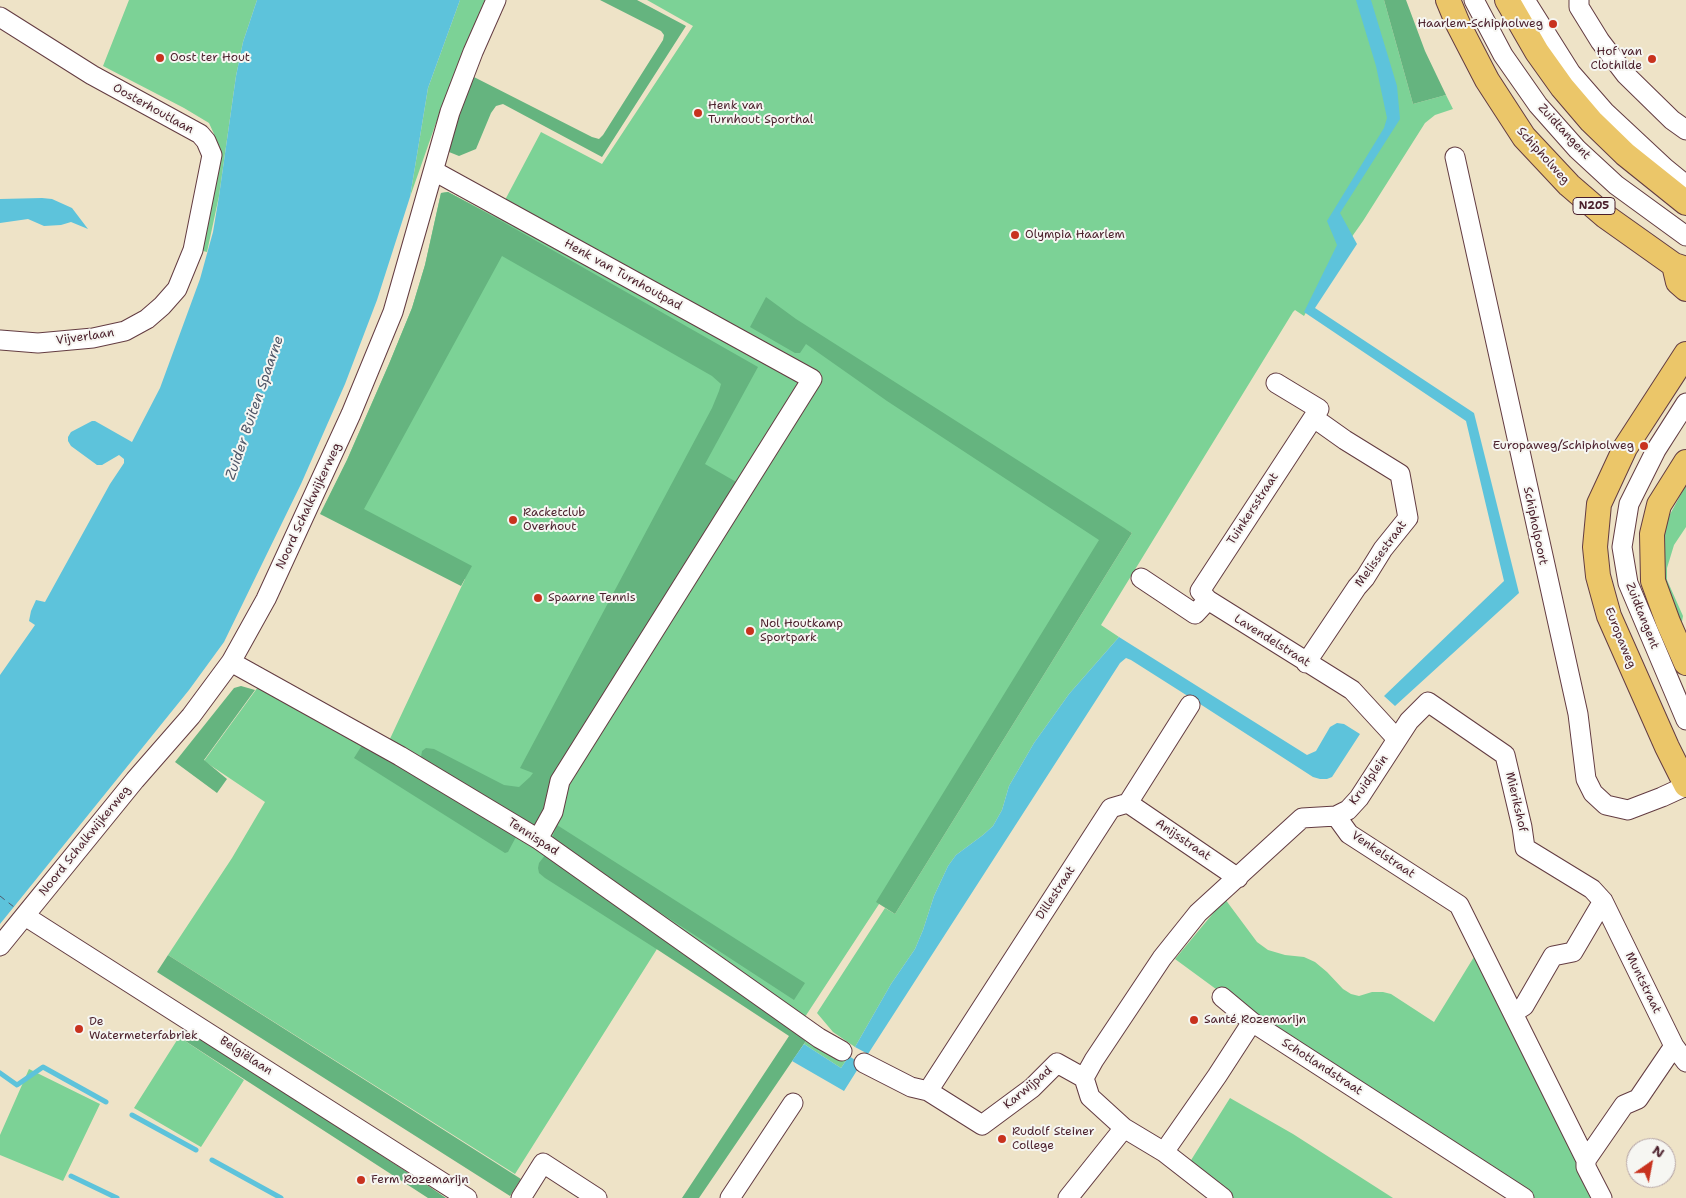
<!DOCTYPE html>
<meta charset="utf-8">
<style>
body{margin:0}
#map{position:relative;width:1686px;height:1198px;overflow:hidden;background:#eee3c7;font-family:"Shantell Sans",sans-serif}
canvas{display:block}
.north{position:absolute;left:1626px;top:1138px;width:50px;height:50px;box-sizing:border-box;background:#f6f6f2;border:1px solid #b1a0a2;border-radius:50%;rotate:33deg;font-size:14px;font-weight:700;line-height:20px;text-align:center;color:#4a1f2b}
.north::after{content:'';display:block;margin:auto;width:18px;height:22px;background:#c8321e;clip-path:polygon(50% 0,100% 100%,50% 72%,0 100%)}
</style>
<div id="map">
<canvas width="1686" height="1198"></canvas>
<div class="north">N</div>
</div>
<script>
const ctx = document.querySelector('canvas').getContext('2d');
ctx.lineJoin = 'round';
function fillPath(path, color) { ctx.fillStyle = color; ctx.fill(path, 'evenodd'); }
const shape = rows => new Path2D(rows.map(r => 'M' + r).join(''));
function stroke(path, color, width, dash) { ctx.strokeStyle = color; ctx.lineWidth = width; ctx.lineCap = dash ? 'butt' : 'round'; ctx.setLineDash(dash || []); ctx.stroke(path); }
function write(font, color, halo, rows, align = 'center') {
  ctx.font = font + ' "Shantell Sans",sans-serif'; ctx.lineWidth = 4; ctx.setLineDash([]); ctx.textBaseline = 'middle'; ctx.strokeStyle = halo; ctx.fillStyle = color; for (const [text, x, y, turn = 0] of rows) {
    ctx.save(); ctx.translate(x, y); ctx.rotate((+turn || 0) * Math.PI / 180); ctx.textAlign = isNaN(turn) ? turn : align; if (halo) ctx.strokeText(text, 0, 0); ctx.fillText(text, 0, 0); ctx.restore();
  }
}
fillPath(shape([
 [129,0,257,0,243,42,236,76,219,196,207,252,195,249,215,157,214,134,209,123,184,108,103,66],
 [460,0,486,0,436,123,410,197,428,88],
 [647,0,1384,0,1413,104,1446,95,1453,109,1435,115,1425,123,1363,221,1339,255,1304,316,1295,310,1293,312,1101,625,1119,637,1069,694,1034,743,1009,786,1002,810,993,826,983,835,956,855,948,866,934,896,923,930,915,949,891,984,855,1047,833,1032,817,1013,885,908,895,914,1132,533,1125,529,801,1023,657,949,515,1174,168,955,232,858,265,802,204,761,266,676,388,743,465,579,325,505,347,460,389,364,412,308,425,265,441,193,448,192,496,217,541,132,602,164,693,26],
 [1686,485,1686,527,1674,545,1667,568,1667,580,1683,616,1681,627,1664,584,1660,552,1668,518],
 [1225,899,1257,942,1268,950,1285,955,1304,957,1315,962,1327,972,1343,989,1351,994,1359,996,1372,992,1383,992,1391,994,1434,1022,1477,952,1598,1198,1533,1198,1265,1025,1175,959],
 [812,1032,849,1056,841,1068,804,1044],
 [179,1037,244,1080,201,1147,134,1108],
 [29,1069,100,1104,63,1181,0,1155,0,1135],
 [1230,1098,1293,1134,1393,1198,1230,1198,1188,1165]
]), '#7cd296');
fillPath(shape([
 [600,0,637,0,686,26,602,157,503,104,496,106,491,113,476,149,459,156,449,152,470,75,592,137,599,139,603,135,663,40,664,35,661,31],
 [1384,0,1406,0,1425,51,1446,95,1413,104],
 [448,192,496,218,758,367,705,464,738,483,567,757,548,789,549,801,539,825,532,828,421,757,422,751,426,748,434,749,504,785,519,787,530,777,533,773,520,768,712,408,719,391,721,384,712,376,502,256,364,509,472,566,461,586,320,514,347,460,389,364,412,308,425,265,441,193],
 [766,297,796,319,1132,533,895,914,876,902,1099,540,887,401,806,344,800,353,795,353,750,327],
 [241,686,255,690,204,760,227,779,217,793,175,762,234,688],
 [364,742,517,835,508,852,505,853,354,758],
 [557,825,805,983,794,1000,555,844,552,838],
 [546,854,812,1032,699,1198,682,1198,789,1036,658,950,545,878,539,873,538,868,539,863],
 [168,955,521,1179,510,1196,157,972],
 [185,1028,430,1187,446,1198,428,1198,179,1037]
]), '#65b47f');
fillPath(shape([
 [257,0,460,0,428,88,410,197,377,300,345,384,301,484,224,642,189,690,0,924,0,675,35,625,29,621,31,611,36,600,45,602,110,484,124,463,124,459,119,455,102,465,97,465,71,446,68,441,68,437,71,432,92,421,95,421,132,442,160,388,200,279,213,232,219,196,236,76,243,42],
 [1356,0,1371,0,1397,86,1400,119,1340,213,1357,244,1315,308,1474,413,1519,593,1395,706,1384,696,1504,581,1466,421,1304,312,1337,245,1327,221,1384,128,1387,118,1376,66],
 [42,198,52,199,72,208,88,229,71,222,61,225,44,226,28,219,0,223,0,199],
 [1119,637,1307,755,1316,751,1330,727,1337,723,1344,724,1360,734,1332,777,1327,779,1320,779,1313,777,1183,693,1131,660,1126,658,1120,663,868,1054,855,1047,891,984,915,949,923,930,934,896,948,866,956,855,983,835,993,826,1002,810,1009,786,1034,743,1069,694],
 [804,1044,841,1068,849,1056,861,1064,844,1091,792,1061]
]), '#5dc3db');
stroke(shape([
 [0,1073,17,1085,43,1067,106,1102],
 [132,1115,196,1150],
 [212,1160,281,1198],
 [71,1176,117,1198]
]), '#5dc3db', 5);
stroke(shape([
 [0,896,14,907]
]), '#515869', 1, [6, 5]);
const minor = shape([
 [1474,0,1503,55,1538,105,1577,149,1616,185,1686,236],
 [1525,0,1571,73,1605,112,1665,168,1686,185],
 [1579,0,1579,7,1600,41,1626,75,1672,120,1686,130],
 [0,17,92,75,200,134,206,141,212,155,193,250,177,289,162,306,147,319,125,331,93,338,38,343,0,340],
 [1455,157,1578,714,1586,779,1593,793,1606,805,1628,810,1662,797,1686,786],
 [434,171,812,379,560,781,553,812,538,839],
 [1686,403,1656,450,1629,504,1622,547,1628,583,1686,720],
 [1141,578,1195,614,1208,600,1352,690,1397,739],
 [1208,600,1200,591,1319,409,1276,383],
 [231,662,400,756,538,839,819,1038,842,1051],
 [1306,663,1357,587,1365,578,1383,549,1408,518,1400,474,1345,440,1314,418],
 [1128,803,1238,878],
 [1336,816,1349,834,1459,905,1586,1160],
 [25,916,467,1198],
 [0,946,135,780,191,716,231,662,266,599,351,414,393,312,450,112,473,52,496,0],
 [1222,997,1252,1022],
 [1513,1013,1524,1006,1553,956,1573,952,1603,901],
 [864,1063,911,1087,928,1091,982,1125,1032,1088,1057,1063,1084,1078,1090,1097,1124,1128,1164,1152,1223,1198],
 [1084,1078,1094,1060,1162,958,1198,913,1302,818,1336,816,1348,810,1359,798,1409,721,1428,702,1505,755,1522,827,1525,848,1592,889,1603,901,1674,1046,1686,1062],
 [928,1091,1111,808,1128,803,1190,705],
 [1164,1152,1217,1076,1252,1022,1524,1198],
 [521,1198,543,1163,597,1198],
 [730,1198,793,1103],
 [1068,1198,1124,1128],
 [1602,1198,1586,1167,1586,1160,1624,1105,1638,1099,1674,1046]
]);
const major = shape([
 [1448,0,1458,24,1487,80,1524,137,1569,185,1605,216,1674,265,1686,269],
 [1507,0,1537,52,1562,87,1591,121,1625,154,1686,203],
 [1674,265,1678,282,1686,289],
 [1686,354,1625,448,1599,504,1595,547,1598,576,1609,616,1667,747,1686,785],
 [1686,462,1659,505,1652,534,1653,581,1668,622,1686,663]
]);
stroke(minor, '#633c42', 21);
stroke(major, '#633c42', 26);
stroke(minor, '#fff', 19);
stroke(major, '#ebc669', 24);
for (const [x, y, r, color] of [
 [1553,24,5,"#c8321e"],
 [160,58,5,"#c8321e"],
 [1652,59,5,"#c8321e"],
 [698,113,5,"#c8321e"],
 [1015,235,5,"#c8321e"],
 [1644,446,5,"#c8321e"],
 [513,520,5,"#c8321e"],
 [538,598,5,"#c8321e"],
 [750,631,5,"#c8321e"],
 [1194,1020,5,"#c8321e"],
 [79,1029,5,"#c8321e"],
 [1002,1139,5,"#c8321e"],
 [361,1180,5,"#c8321e"]
]) { const dot = new Path2D(); dot.arc(x, y, r, 0, 2 * Math.PI); ctx.fillStyle = color; ctx.fill(dot); stroke(dot, '#f6f6f2', 2); }
for (const [x, y, w] of [
 [1594,206,42]
]) { const box = new Path2D(); box.roundRect(x - w / 2, y - 8.5, w, 17, 4); ctx.fillStyle = '#f6f6f2'; ctx.fill(box); stroke(box, '#4a1f2b', 1); }
write('bold 11px', '#4a1f2b', null, [
 ["N205",1594,206]
]);
write('12px', '#4a1f2b', '#f6f6f2', [
 ["Haarlem-Schipholweg",1543,24,"right"],
 ["Hof van",1642,52,"right"],
 ["Clothilde",1642,66,"right"],
 ["Oost ter Hout",170,58],
 ["Henk van",708,106],
 ["Turnhout Sporthal",708,120],
 ["Olympia Haarlem",1025,235],
 ["Europaweg/Schipholweg",1634,446,"right"],
 ["Racketclub",523,513],
 ["Overhout",523,527],
 ["Spaarne Tennis",548,598],
 ["Nol Houtkamp",760,624],
 ["Sportpark",760,638],
 ["Santé Rozemarijn",1204,1020],
 ["De",89,1022],
 ["Watermeterfabriek",89,1036],
 ["Rudolf Steiner",1012,1132],
 ["College",1012,1146],
 ["Ferm Rozemarijn",371,1180]
], 'left');
write('12px', '#4a1f2b', '#f6f6f2', [
 ["Oosterhoutlaan",153,109,29],
 ["Zuidtangent",1564,132,47],
 ["Schipholweg",1543,156,48],
 ["Henk van Turnhoutpad",623,275,29],
 ["Vijverlaan",85,337,-8],
 ["Noord Schalkwijkerweg",309,506,-65],
 ["Tuinkersstraat",1253,509,-57],
 ["Schipholpoort",1535,526,78],
 ["Melissestraat",1381,554,-54],
 ["Zuidtangent",1642,616,68],
 ["Europaweg",1620,638,68],
 ["Lavendelstraat",1272,641,32],
 ["Kruidplein",1369,780,-55],
 ["Mierikshof",1516,802,77],
 ["Tennispad",533,837,33],
 ["Anijsstraat",1183,840,34],
 ["Noord Schalkwijkerweg",85,841,-51],
 ["Venkelstraat",1383,855,34],
 ["Dillestraat",1056,893,-57],
 ["Muntstraat",1643,983,64],
 ["Belgiëlaan",246,1056,33],
 ["Schotlandstraat",1322,1067,33],
 ["Karwijpad",1028,1088,-40]
]);
write('italic 14px', '#515869', '#f6f6f2', [
 ["Zuider Buiten Spaarne",255,408,-71]
]);
</script>
